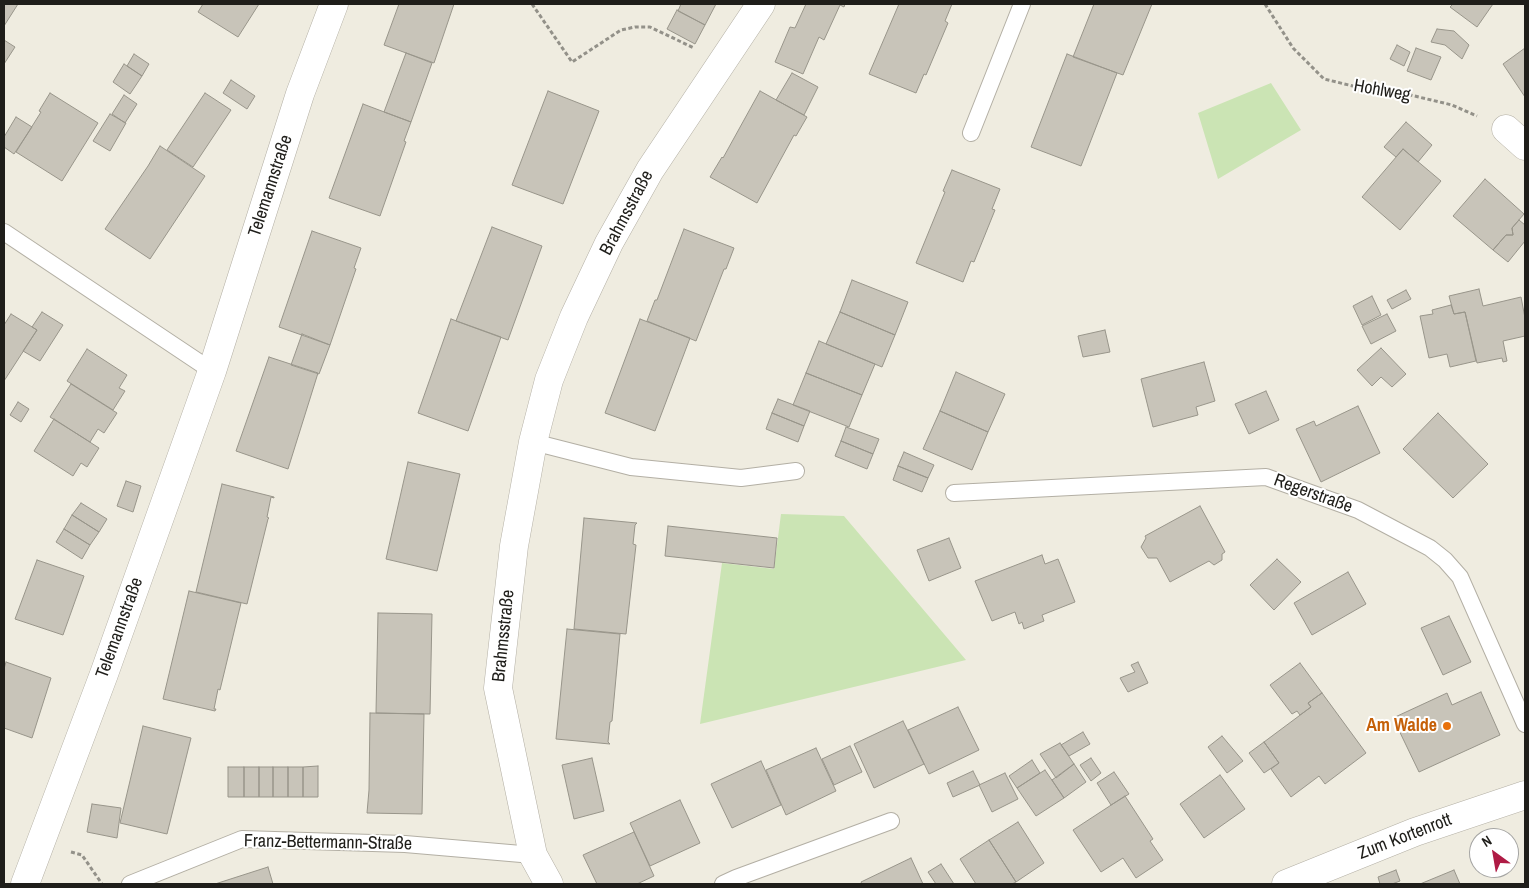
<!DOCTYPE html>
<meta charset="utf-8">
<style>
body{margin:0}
#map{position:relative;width:1529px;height:888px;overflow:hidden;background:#efece0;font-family:"Archivo Narrow",sans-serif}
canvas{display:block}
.frame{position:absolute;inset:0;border:5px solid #1f1e1a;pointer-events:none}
.north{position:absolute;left:1469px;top:828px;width:50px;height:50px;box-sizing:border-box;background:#fff;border:1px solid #a5a5a3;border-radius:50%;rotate:328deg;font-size:14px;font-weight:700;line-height:20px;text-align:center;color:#1f1e1a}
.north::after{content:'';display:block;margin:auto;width:18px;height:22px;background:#af1b45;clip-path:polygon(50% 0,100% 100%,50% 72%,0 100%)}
</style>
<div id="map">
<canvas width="1529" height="888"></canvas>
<div class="frame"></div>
<div class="north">N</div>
</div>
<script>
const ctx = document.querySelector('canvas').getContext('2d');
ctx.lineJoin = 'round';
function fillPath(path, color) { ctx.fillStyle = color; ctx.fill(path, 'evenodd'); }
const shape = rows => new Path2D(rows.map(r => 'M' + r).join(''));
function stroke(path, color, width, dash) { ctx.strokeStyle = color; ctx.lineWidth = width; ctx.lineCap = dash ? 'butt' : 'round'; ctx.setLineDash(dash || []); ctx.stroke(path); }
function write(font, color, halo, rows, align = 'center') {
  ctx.font = font + ' "Archivo Narrow",sans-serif'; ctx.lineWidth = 4; ctx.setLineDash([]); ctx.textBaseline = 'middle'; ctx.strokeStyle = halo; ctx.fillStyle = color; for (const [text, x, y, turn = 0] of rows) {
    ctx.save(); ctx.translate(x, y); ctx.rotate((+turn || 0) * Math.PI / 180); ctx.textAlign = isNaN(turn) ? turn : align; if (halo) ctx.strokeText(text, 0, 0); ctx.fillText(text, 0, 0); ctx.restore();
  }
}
fillPath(shape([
 [1271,83,1301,130,1218,179,1198,113],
 [781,514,844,516,966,660,700,724,722,563,774,569]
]), '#cbe4b4');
const building = shape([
 [4,4,18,4,4,26,4,4],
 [203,4,259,4,238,37,198,12,203,4],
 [399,4,454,4,434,63,384,45,399,4],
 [681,4,716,4,705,25,678,11,681,4],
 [806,4,845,4,844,7,840,5,824,40,819,37,803,74,775,62,790,27,795,28,806,4],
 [899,4,952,4,945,21,948,23,926,75,924,74,916,93,869,74,899,4],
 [1094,4,1152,4,1123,75,1073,57,1094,4],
 [1453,4,1493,4,1477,27,1450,7,1453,4],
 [677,10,705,25,695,44,667,29,677,10],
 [1437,29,1454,31,1469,45,1462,59,1445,45,1431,42,1437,29],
 [4,40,15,47,4,64,4,40],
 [1397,45,1410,52,1404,66,1390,59,1397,45],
 [1416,48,1441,57,1431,80,1407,71,1416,48],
 [1525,48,1525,97,1503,64,1525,48],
 [406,53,432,63,411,122,384,112,406,53],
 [134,54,149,64,142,76,127,66,134,54],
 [1067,54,1117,73,1081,166,1031,147,1067,54],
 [124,64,142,76,130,94,113,82,124,64],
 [792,73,818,87,804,115,776,100,792,73],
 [231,80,255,96,247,109,223,93,231,80],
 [548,91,599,111,563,204,512,185,548,91],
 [760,91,807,117,796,136,794,135,757,203,710,177,722,157,723,158,760,91],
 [50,93,98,123,62,181,16,152,41,112,39,111,50,93],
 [205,93,231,110,193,167,167,150,205,93],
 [124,95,137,104,125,123,112,114,124,95],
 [363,104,411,122,404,141,406,142,380,216,329,198,363,104],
 [110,114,126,123,110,151,93,141,110,114],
 [16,117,32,127,14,154,4,147,4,137,16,117],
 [1406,122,1432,145,1418,162,1403,149,1396,157,1384,147,1406,122],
 [160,146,205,176,150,259,105,229,148,166,160,146],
 [1403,149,1441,181,1400,230,1362,197,1403,149],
 [952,170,1000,189,992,209,995,210,974,262,971,261,963,282,916,263,945,192,943,191,952,170],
 [1485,179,1524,214,1512,228,1513,235,1506,235,1493,250,1453,216,1485,179],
 [1519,220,1525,225,1525,241,1508,262,1493,250,1506,235,1513,235,1512,228,1519,220],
 [492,227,542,246,508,340,456,321,492,227],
 [684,229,734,248,726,269,724,269,696,341,647,321,655,300,657,300,684,229],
 [312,231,361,248,354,268,356,269,330,345,279,327,312,231],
 [852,280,908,302,895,335,840,312,852,280],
 [1479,289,1483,306,1521,297,1525,318,1525,336,1503,341,1507,361,1503,362,1502,358,1477,363,1465,312,1454,314,1449,296,1479,289],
 [1406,290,1411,299,1392,309,1387,300,1406,290],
 [1372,296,1381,315,1362,325,1353,306,1372,296],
 [1451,305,1454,314,1465,312,1476,361,1450,367,1447,354,1429,358,1420,316,1433,314,1432,310,1451,305],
 [42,312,63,325,40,361,23,351,37,330,32,327,42,312],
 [840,312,895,335,882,367,826,344,840,312],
 [11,314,37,330,4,381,4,325,11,314],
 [1387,314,1396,331,1371,344,1362,326,1387,314],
 [451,319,501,337,468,431,418,413,451,319],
 [640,319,690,338,655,431,605,413,640,319],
 [1105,330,1110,352,1083,357,1078,336,1105,330],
 [302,334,330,345,319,374,291,365,302,334],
 [819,341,875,364,862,395,806,373,819,341],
 [1381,348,1406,374,1392,387,1381,377,1372,386,1357,370,1381,348],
 [87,349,127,375,119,388,125,391,113,410,67,381,87,349],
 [269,357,318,373,288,469,236,451,269,357],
 [1204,362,1215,401,1196,407,1198,415,1153,427,1141,379,1204,362],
 [956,372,1005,394,988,432,940,411,956,372],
 [806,373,862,395,849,427,793,405,806,373],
 [71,384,117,413,104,433,98,429,90,442,50,417,71,384],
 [1266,391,1279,420,1249,434,1235,404,1266,391],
 [778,399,810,411,804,426,772,413,778,399],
 [18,402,29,409,21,422,10,415,18,402],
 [1358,406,1380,453,1321,482,1296,429,1314,421,1316,426,1358,406],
 [940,411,988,432,972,470,923,449,940,411],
 [772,413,804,426,798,442,766,429,772,413],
 [1438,413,1488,464,1453,498,1403,449,1438,413],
 [54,419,99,448,87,467,81,463,73,476,34,451,54,419],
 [846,427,879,439,873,454,841,441,846,427],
 [841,441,873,454,867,469,835,456,841,441],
 [904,452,934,465,928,478,898,466,904,452],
 [408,462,460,474,437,571,386,559,408,462],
 [898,466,928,478,922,492,893,480,898,466],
 [126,481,141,486,133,512,117,506,126,481],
 [222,484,274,497,274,498,271,497,267,517,269,518,268,519,247,604,196,592,222,484],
 [81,503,107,519,99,532,72,515,81,503],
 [1200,506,1225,552,1222,554,1222,560,1214,565,1209,561,1170,582,1157,558,1148,558,1141,547,1146,538,1145,536,1200,506],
 [72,515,99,532,90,545,64,529,72,515],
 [584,518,637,523,635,525,633,544,636,545,626,634,574,629,584,518],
 [668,526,777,538,774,568,665,556,668,526],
 [64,529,90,545,82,559,56,542,64,529],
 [949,538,961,568,929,581,917,550,949,538],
 [1042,555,1045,564,1058,559,1075,602,1042,615,1044,621,1024,629,1022,622,1019,624,1015,612,992,621,975,581,1042,555],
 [1277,559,1301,582,1274,610,1250,585,1277,559],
 [37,560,84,576,63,635,15,619,37,560],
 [1348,572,1366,604,1312,635,1294,603,1348,572],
 [189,591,241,603,220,690,218,689,214,709,216,709,215,711,163,699,189,591],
 [378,613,432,614,430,714,376,713,378,613],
 [1449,616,1471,662,1443,675,1421,628,1449,616],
 [567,629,620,634,612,721,610,722,608,742,610,744,556,739,567,629],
 [6,662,51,678,32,738,4,728,4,669,6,662],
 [1138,662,1148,683,1128,692,1120,678,1135,672,1131,665,1138,662],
 [1300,663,1322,693,1308,703,1311,707,1300,715,1297,711,1292,714,1270,685,1300,663],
 [1481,692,1500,735,1419,772,1393,718,1447,693,1452,705,1481,692],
 [1322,693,1366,753,1325,784,1319,776,1291,797,1271,769,1279,763,1264,742,1311,707,1308,703,1322,693],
 [958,707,979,750,929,774,908,730,958,707],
 [370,713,424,714,422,814,367,813,369,790,370,713],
 [903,721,924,764,874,788,854,744,903,721],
 [143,726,191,738,167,834,120,823,143,726],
 [1083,732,1090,744,1069,756,1061,745,1083,732],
 [1222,736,1243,761,1227,773,1208,747,1222,736],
 [1264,742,1279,763,1264,773,1249,753,1264,742],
 [1060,743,1074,764,1056,778,1040,754,1060,743],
 [850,746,862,772,834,785,822,759,850,746],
 [816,748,836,791,786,815,766,770,816,748],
 [592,758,604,811,574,819,562,765,592,758],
 [1091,758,1101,773,1091,781,1080,765,1091,758],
 [1032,760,1040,773,1017,788,1009,776,1032,760],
 [761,761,781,805,732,828,711,784,761,761],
 [1074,764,1086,782,1064,798,1052,780,1074,764],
 [318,766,318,797,303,797,303,767,318,766],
 [228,767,244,767,244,797,228,797,228,767],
 [244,767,259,767,259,797,244,797,244,767],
 [259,767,273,767,273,797,259,797,259,767],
 [273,767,288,767,288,797,273,797,273,767],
 [288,767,303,767,303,797,288,797,288,767],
 [1045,770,1064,798,1036,816,1017,788,1045,770],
 [973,771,980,785,953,797,947,783,973,771],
 [1114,772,1129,794,1111,805,1097,783,1114,772],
 [1005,773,1018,799,992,812,979,785,1005,773],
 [1220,775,1245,809,1204,838,1180,804,1220,775],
 [1125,796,1153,839,1150,841,1163,860,1136,878,1123,858,1101,872,1073,830,1125,796],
 [680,800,700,843,650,866,630,823,680,800],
 [92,804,121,808,117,838,87,832,92,804],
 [1018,822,1044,863,1016,882,989,840,1018,822],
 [634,832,654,876,637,884,597,884,583,855,634,832],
 [989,840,1016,882,1012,884,976,884,960,859,989,840],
 [911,858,923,884,862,884,861,882,911,858],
 [941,864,954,884,936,884,928,872,941,864],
 [268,867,273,884,215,884,268,867],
 [1396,870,1400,881,1392,884,1380,884,1378,877,1396,870],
 [1454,870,1460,884,1420,884,1454,870]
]);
fillPath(building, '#c8c4b9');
stroke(building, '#98958a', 1);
const lane = shape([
 [971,133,1022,4],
 [4,232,212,371],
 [533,442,631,467,741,478,796,471],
 [954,493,1266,477,1358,510,1430,548,1445,560,1460,577,1525,724],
 [130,884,242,839,405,844,533,855],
 [723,884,736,878,891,821]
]);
const street = shape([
 [1506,129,1525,146],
 [25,884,104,674,212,371,300,94,334,4],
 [549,884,533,855,498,688,514,546,533,442,549,380,574,317,609,243,650,170,761,4],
 [1286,884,1415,832,1525,795]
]);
stroke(lane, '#b3afa4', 18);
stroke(street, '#b3afa4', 29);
stroke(shape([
 [532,4,572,62,621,30,635,27,650,27,694,48],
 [1265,4,1293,48,1324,79,1353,86,1402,93,1452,105,1477,116],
 [71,852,82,855,102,884]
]), '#939189', 3, [4, 2.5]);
stroke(lane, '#fff', 16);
stroke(street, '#fff', 28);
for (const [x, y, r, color] of [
 [1447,726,5,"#e8710a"]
]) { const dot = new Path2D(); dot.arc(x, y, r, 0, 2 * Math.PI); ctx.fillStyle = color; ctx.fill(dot); stroke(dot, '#fff', 2); }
write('18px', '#1f1e1a', '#fff', [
 ["Hohlweg",1382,91,10],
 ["Telemannstraße",271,186,-72],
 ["Brahmsstraße",627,213,-62],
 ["Regerstraße",1313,494,20],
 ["Telemannstraße",120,628,-70],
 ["Brahmsstraße",504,636,-84],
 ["Zum Kortenrott",1405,837,-21],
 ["Franz-Bettermann-Straße",328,843,1]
]);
write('bold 18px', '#c56008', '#fff', [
 ["Am Walde",1437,726]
], 'right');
</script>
